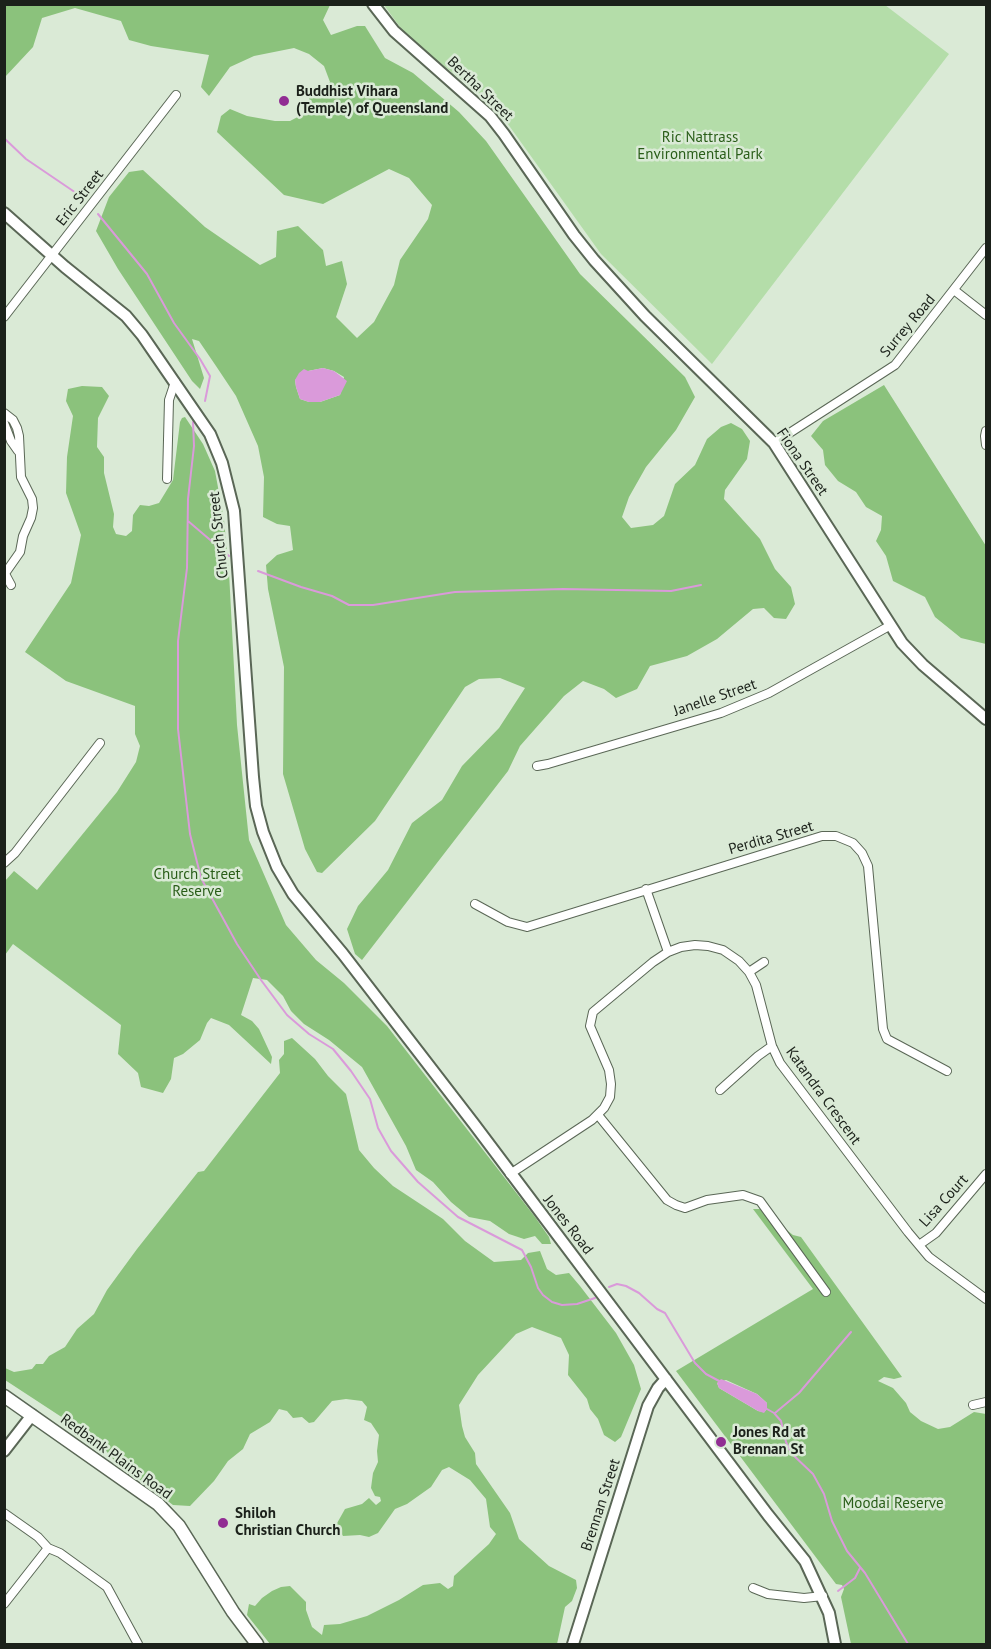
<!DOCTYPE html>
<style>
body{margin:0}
#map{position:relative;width:991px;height:1649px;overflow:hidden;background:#daead6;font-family:"PT Sans",sans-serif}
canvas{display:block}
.frame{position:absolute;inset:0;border:6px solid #1b211a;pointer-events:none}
</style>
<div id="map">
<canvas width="991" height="1649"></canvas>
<div class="frame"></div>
</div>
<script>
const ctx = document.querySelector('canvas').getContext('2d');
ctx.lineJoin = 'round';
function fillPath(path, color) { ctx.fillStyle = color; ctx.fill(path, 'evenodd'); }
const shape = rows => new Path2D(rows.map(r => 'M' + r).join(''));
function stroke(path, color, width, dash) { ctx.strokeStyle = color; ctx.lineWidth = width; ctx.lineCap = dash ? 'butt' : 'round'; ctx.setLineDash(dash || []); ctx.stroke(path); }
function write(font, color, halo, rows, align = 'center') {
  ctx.font = font + ' "PT Sans",sans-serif'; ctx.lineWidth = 5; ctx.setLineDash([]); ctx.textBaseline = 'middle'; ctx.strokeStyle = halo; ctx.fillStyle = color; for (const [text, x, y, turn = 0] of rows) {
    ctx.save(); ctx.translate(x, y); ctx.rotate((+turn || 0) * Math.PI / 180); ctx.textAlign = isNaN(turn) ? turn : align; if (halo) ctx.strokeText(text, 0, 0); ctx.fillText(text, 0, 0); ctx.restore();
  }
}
fillPath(shape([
 [384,5,885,5,949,54,712,364,601,254,495,106,407,37]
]), '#b4dda9');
fillPath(shape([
 [4,5,330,5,323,20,331,35,357,26,365,26,385,58,413,73,459,112,486,141,580,274,685,377,695,397,676,430,646,467,629,497,622,517,631,528,653,525,664,516,675,484,695,465,707,439,721,427,731,423,742,429,750,441,747,459,725,490,724,499,760,539,775,569,791,587,795,604,786,619,774,618,764,608,753,609,717,639,687,656,650,666,637,689,616,698,604,689,583,681,564,696,520,746,508,771,362,960,355,954,347,929,358,906,388,870,412,823,442,800,462,766,499,728,525,688,500,678,479,679,465,687,375,821,322,873,317,872,305,849,283,774,284,667,268,589,266,565,277,555,293,550,290,526,277,524,263,517,264,477,258,446,236,396,216,366,199,341,192,339,204,378,200,389,192,381,118,269,96,231,109,197,129,172,143,170,205,227,260,265,276,257,277,231,298,226,323,250,326,266,342,261,347,284,336,317,357,338,374,322,394,285,400,260,428,219,432,205,409,178,389,169,323,204,284,195,217,132,221,116,230,109,247,116,275,121,290,121,311,110,309,98,330,82,324,66,309,54,294,48,254,56,230,67,209,96,201,87,209,55,151,46,129,40,121,21,75,8,42,18,33,47,5,77],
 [323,368,334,371,344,377,340,395,320,402,309,402,300,399,296,387,295,380,308,371],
 [884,385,986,546,986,644,961,638,935,617,925,597,893,581,886,556,876,541,881,530,882,516,866,507,856,492,838,481,825,465,823,450,811,436,823,421],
 [82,386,102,387,109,396,98,418,97,447,104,457,104,473,114,514,113,527,116,534,126,536,132,531,133,515,140,505,149,506,159,503,173,480,180,422,182,418,185,417,203,444,215,471,224,520,229,572,237,725,249,840,286,925,316,960,344,983,387,1026,535,1217,549,1237,551,1244,542,1244,535,1236,524,1239,509,1234,490,1221,469,1217,451,1202,433,1182,416,1170,406,1146,362,1067,329,1040,304,1024,291,1011,283,996,267,980,253,978,241,1015,252,1021,259,1029,272,1057,271,1064,229,1025,211,1018,207,1023,200,1040,183,1054,174,1058,171,1079,163,1093,141,1087,138,1073,118,1054,121,1025,13,944,5,955,5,881,14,871,37,890,117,792,136,762,140,746,135,734,135,706,66,681,25,652,71,583,81,535,66,493,67,457,73,416,66,401,68,389],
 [292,1038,315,1059,328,1076,346,1094,359,1150,374,1168,393,1186,443,1219,465,1241,494,1262,521,1260,528,1253,540,1251,547,1269,556,1275,569,1273,580,1286,616,1333,634,1365,641,1389,621,1437,615,1442,604,1435,598,1419,590,1409,587,1399,568,1375,569,1355,561,1338,532,1327,516,1334,478,1375,459,1405,462,1426,465,1437,475,1453,476,1464,510,1513,519,1539,549,1566,576,1580,577,1588,572,1601,565,1607,557,1644,270,1644,247,1615,249,1604,255,1606,262,1598,272,1591,281,1587,290,1586,306,1602,306,1610,312,1627,322,1635,324,1625,340,1624,367,1616,399,1600,423,1585,440,1583,448,1589,453,1586,454,1576,489,1544,496,1534,490,1527,486,1499,470,1480,449,1467,442,1470,431,1487,407,1504,395,1509,378,1533,369,1537,360,1535,343,1536,336,1525,345,1509,362,1504,369,1498,376,1505,381,1501,380,1497,375,1496,371,1488,373,1473,378,1462,377,1451,379,1435,371,1423,364,1420,367,1407,362,1401,346,1399,332,1401,314,1422,309,1423,302,1417,293,1418,287,1411,279,1409,270,1422,250,1434,243,1449,228,1461,214,1481,190,1506,173,1505,114,1460,100,1444,86,1433,5,1380,5,1368,14,1372,32,1369,36,1364,43,1364,49,1356,65,1347,77,1329,94,1314,107,1290,137,1249,198,1172,204,1171,280,1073,279,1060,284,1054,284,1041],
 [753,1209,760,1209,793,1235,801,1237,902,1377,894,1379,884,1377,878,1381,893,1388,906,1403,910,1412,921,1421,938,1429,950,1427,974,1412,986,1414,986,1644,851,1644,841,1597,844,1589,842,1585,836,1584,676,1371,813,1289],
 [726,1380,757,1394,767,1403,767,1409,764,1412,758,1411,719,1388,717,1383]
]), '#8bc27c');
fillPath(shape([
 [323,368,334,371,347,381,340,395,320,402,309,402,300,399,296,387,295,380,299,373,304,369,308,371],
 [721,1379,757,1394,767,1403,767,1409,764,1413,758,1411,719,1388,717,1383]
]), '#da9ada');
stroke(shape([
 [4,138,26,159,82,197],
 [98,214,147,274,174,323,200,359,210,376,205,401],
 [193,422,194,446,188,499,187,568,178,641,178,729,190,834,201,878,237,944,261,980,287,1015,309,1034,333,1049,351,1071,370,1099,378,1128,391,1151,418,1182,458,1217,522,1250,531,1267,538,1288,543,1295,552,1302,562,1305,577,1304,595,1298],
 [188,521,229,556],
 [258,571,301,587,332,596,349,605,373,605,455,592,563,589,671,591,701,585],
 [609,1287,617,1284,626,1286,639,1293,657,1309,665,1313,695,1363,706,1374,721,1382],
 [767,1409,774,1413,781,1421,786,1442,791,1453,813,1474,824,1494,832,1521,847,1551,865,1573,908,1644],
 [775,1413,799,1393,851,1332],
 [838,1591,855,1578,860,1568]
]), '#da9ada', 2);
const street = shape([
 [954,290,986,315],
 [4,317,176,95],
 [4,413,13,420,17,428,19,436,21,477,32,499,33,508,31,518,23,536,20,552,6,572],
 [4,423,11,441,18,451],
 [986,431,985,436,986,445],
 [774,443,895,365,986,248],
 [167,479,169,400,175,382],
 [4,572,11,585],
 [537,766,548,764,721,713,769,693,891,625],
 [4,863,15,853,100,743],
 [646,889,668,952],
 [475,904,508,922,527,927,822,836,836,836,853,843,862,853,868,866,883,1029,887,1039,947,1071],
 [749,972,764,962],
 [720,1090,758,1056,772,1046],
 [598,1115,667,1200,676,1205,685,1208,707,1200,743,1195,760,1201,826,1292],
 [510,1174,592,1120,604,1108,610,1097,611,1084,609,1070,590,1026,593,1012,653,962,668,952,681,947,695,945,708,946,723,950,739,961,749,972,756,985,772,1046,780,1063,908,1232,929,1257,986,1299],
 [919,1245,936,1233,986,1174],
 [973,1405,986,1402],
 [4,1513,38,1537,48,1548,60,1553,107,1587,138,1644],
 [753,1588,768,1594,804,1598,823,1596],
 [4,1604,48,1548]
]);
const secondary = shape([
 [373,4,394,31,490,116,504,134,574,235,594,260,645,316,774,443,902,643,923,665,986,719],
 [4,213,65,267,126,316,142,335,210,434,222,463,234,511,253,777,256,806,263,832,277,867,293,894,343,954,474,1124,768,1515,805,1561,829,1613,835,1644],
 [4,1451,32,1415],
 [573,1644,648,1406,658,1388,666,1379]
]);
const primary = shape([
 [4,1396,158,1504,179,1526,233,1612,257,1644]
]);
stroke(street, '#5a6756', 10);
stroke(secondary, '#5a6756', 14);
stroke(primary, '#5a6756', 15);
stroke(street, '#fff', 8);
stroke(secondary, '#fff', 10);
stroke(primary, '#fff', 12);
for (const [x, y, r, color] of [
 [284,101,6,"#912d93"],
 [721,1442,6,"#912d93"],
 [223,1523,6,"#912d93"]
]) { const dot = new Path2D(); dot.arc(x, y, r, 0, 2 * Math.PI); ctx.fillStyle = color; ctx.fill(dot); stroke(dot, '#daead6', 2); }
write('15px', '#1b211a', '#daead6', [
 ["Bertha Street",480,89,44],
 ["Eric Street",80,198,-52],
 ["Surrey Road",908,326,-50],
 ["Fiona Street",802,462,55],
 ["Church Street",219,535,-96],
 ["Janelle Street",715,698,-19],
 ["Perdita Street",771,838,-16],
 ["Katandra Crescent",823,1096,54],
 ["Lisa Court",944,1201,-48],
 ["Jones Road",568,1225,52],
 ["Redbank Plains Road",116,1457,36],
 ["Brennan Street",601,1505,-72]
]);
write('bold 15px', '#1b211a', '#daead6', [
 ["Buddhist Vihara",296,92],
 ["(Temple) of Queensland",296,109],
 ["Jones Rd at",733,1433],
 ["Brennan St",733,1450],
 ["Shiloh",235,1514],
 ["Christian Church",235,1531]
], 'left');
write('15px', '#295d18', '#daead6', [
 ["Ric Nattrass",700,138],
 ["Environmental Park",700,155],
 ["Church Street",197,875],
 ["Reserve",197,892],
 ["Moodai Reserve",893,1504]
]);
</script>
